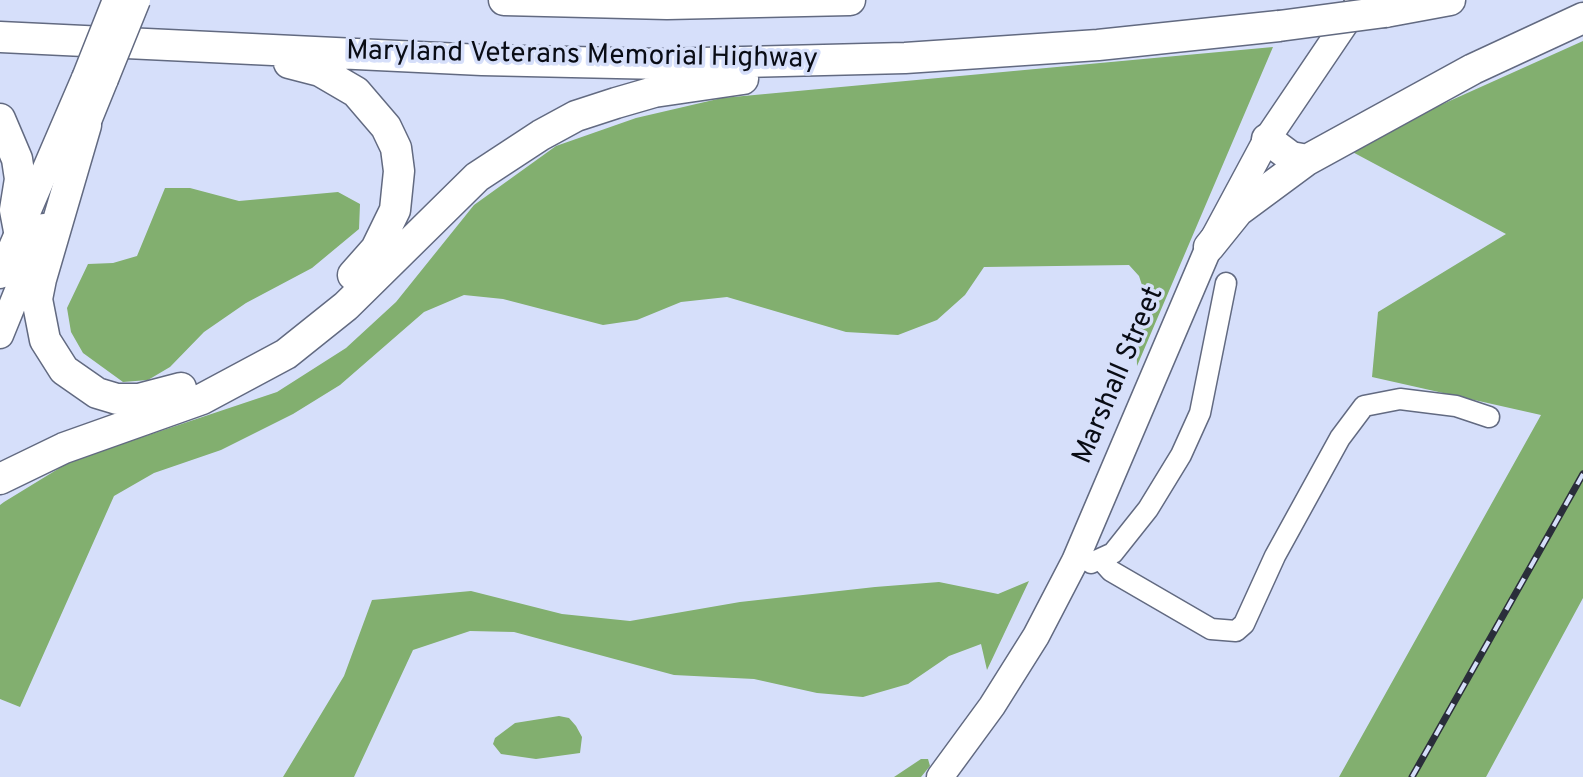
<!DOCTYPE html>
<style>
body{margin:0}
canvas{display:block;background:#d6dffa}
</style>
<canvas width="1583" height="777"></canvas>
<script>
const ctx = document.querySelector('canvas').getContext('2d');
ctx.lineJoin = 'round';
function fillPath(path, color) { ctx.fillStyle = color; ctx.fill(path, 'evenodd'); }
const shape = rows => new Path2D(rows.map(r => 'M' + r).join(''));
function stroke(path, color, width, dash) { ctx.strokeStyle = color; ctx.lineWidth = width; ctx.lineCap = dash ? 'butt' : 'round'; ctx.setLineDash(dash || []); ctx.stroke(path); }
function write(font, color, halo, rows, align = 'center') {
  ctx.font = font + ' Overpass,sans-serif'; ctx.lineWidth = 7; ctx.setLineDash([]); ctx.textBaseline = 'middle'; ctx.strokeStyle = halo; ctx.fillStyle = color; for (const [text, x, y, turn = 0] of rows) {
    ctx.save(); ctx.translate(x, y); ctx.rotate((+turn || 0) * Math.PI / 180); ctx.textAlign = isNaN(turn) ? turn : align; if (halo) ctx.strokeText(text, 0, 0); ctx.fillText(text, 0, 0); ctx.restore();
  }
}
fillPath(shape([
 [1583,41,1583,598,1486,777,1339,777,1541,415,1372,377,1378,312,1506,234,1345,148],
 [1273,47,1137,366,1136,324,1144,291,1139,276,1129,265,984,267,965,295,937,320,898,335,846,332,727,297,681,302,637,320,603,325,503,299,464,295,424,312,340,385,293,414,221,450,154,473,114,496,20,707,0,699,0,505,4,502,71,461,277,392,346,348,396,302,474,205,556,146,636,118,722,98],
 [165,188,190,188,239,201,338,192,360,204,359,229,312,268,246,303,204,332,170,367,148,380,123,382,83,353,71,332,67,308,88,264,113,263,137,256],
 [1029,581,987,670,981,644,949,656,908,684,863,697,817,693,754,679,674,675,514,632,470,631,413,650,354,777,283,777,344,676,372,600,471,591,562,614,630,621,740,602,875,587,939,582,998,594],
 [559,716,569,718,576,726,582,737,580,753,536,759,501,754,493,744,495,738,515,723],
 [921,759,928,759,930,766,921,777,894,777]
]), '#82af6f');
const minor = shape([
 [1102,561,1111,571,1211,629,1236,631,1244,624,1275,556,1340,438,1364,406,1400,399,1456,406,1489,417],
 [1091,563,1113,553,1148,509,1181,455,1200,413,1226,283]
]);
const major = shape([
 [79,143,105,79],
 [0,275,85,78],
 [0,335,44,227],
 [940,777,992,706,1036,636,1075,561,1209,247,1267,139,1361,0]
]);
const highway = shape([
 [504,0,667,4,850,0],
 [1385,12,1450,0],
 [0,37,482,60,662,64,905,58,1098,45,1279,26],
 [289,63,320,71,356,92,386,127,396,148,399,171,395,210,376,249,353,275],
 [0,119,17,159,20,179,15,210,19,231],
 [86,125,41,279,37,299,45,340,64,370,97,393,117,399,139,399,181,388],
 [1267,139,1291,157,1307,160],
 [1209,247,1238,211,1307,160,1473,69,1583,18],
 [0,479,64,448,202,399,286,354,346,306,477,177,541,135,576,116,616,103,654,92,743,79]
]);
stroke(minor, '#626a81', 23);
stroke(major, '#626a81', 29);
stroke(highway, '#626a81', 33);
stroke(minor, '#fff', 20);
stroke(major, '#fff', 26);
stroke(highway, '#fff', 30);
const rail = shape([
 [1412,777,1583,474]
]);
stroke(rail, '#2a2e3a', 7);
stroke(rail, '#d6dffa', 4, [12]);
const majorBridge = shape([
 [85,78,116,0],
 [105,79,137,0]
]);
const highwayBridge = shape([
 [1279,26,1385,12]
]);
stroke(majorBridge, '#626a81', 29, []);
stroke(highwayBridge, '#626a81', 33, []);
stroke(majorBridge, '#fff', 26);
stroke(highwayBridge, '#fff', 30);
write('28px', '#090c15', '#d6dffa', [
 ["Maryland Veterans Memorial Highway",582,57,1],
 ["Marshall Street",1120,376,-67]
]);
</script>
